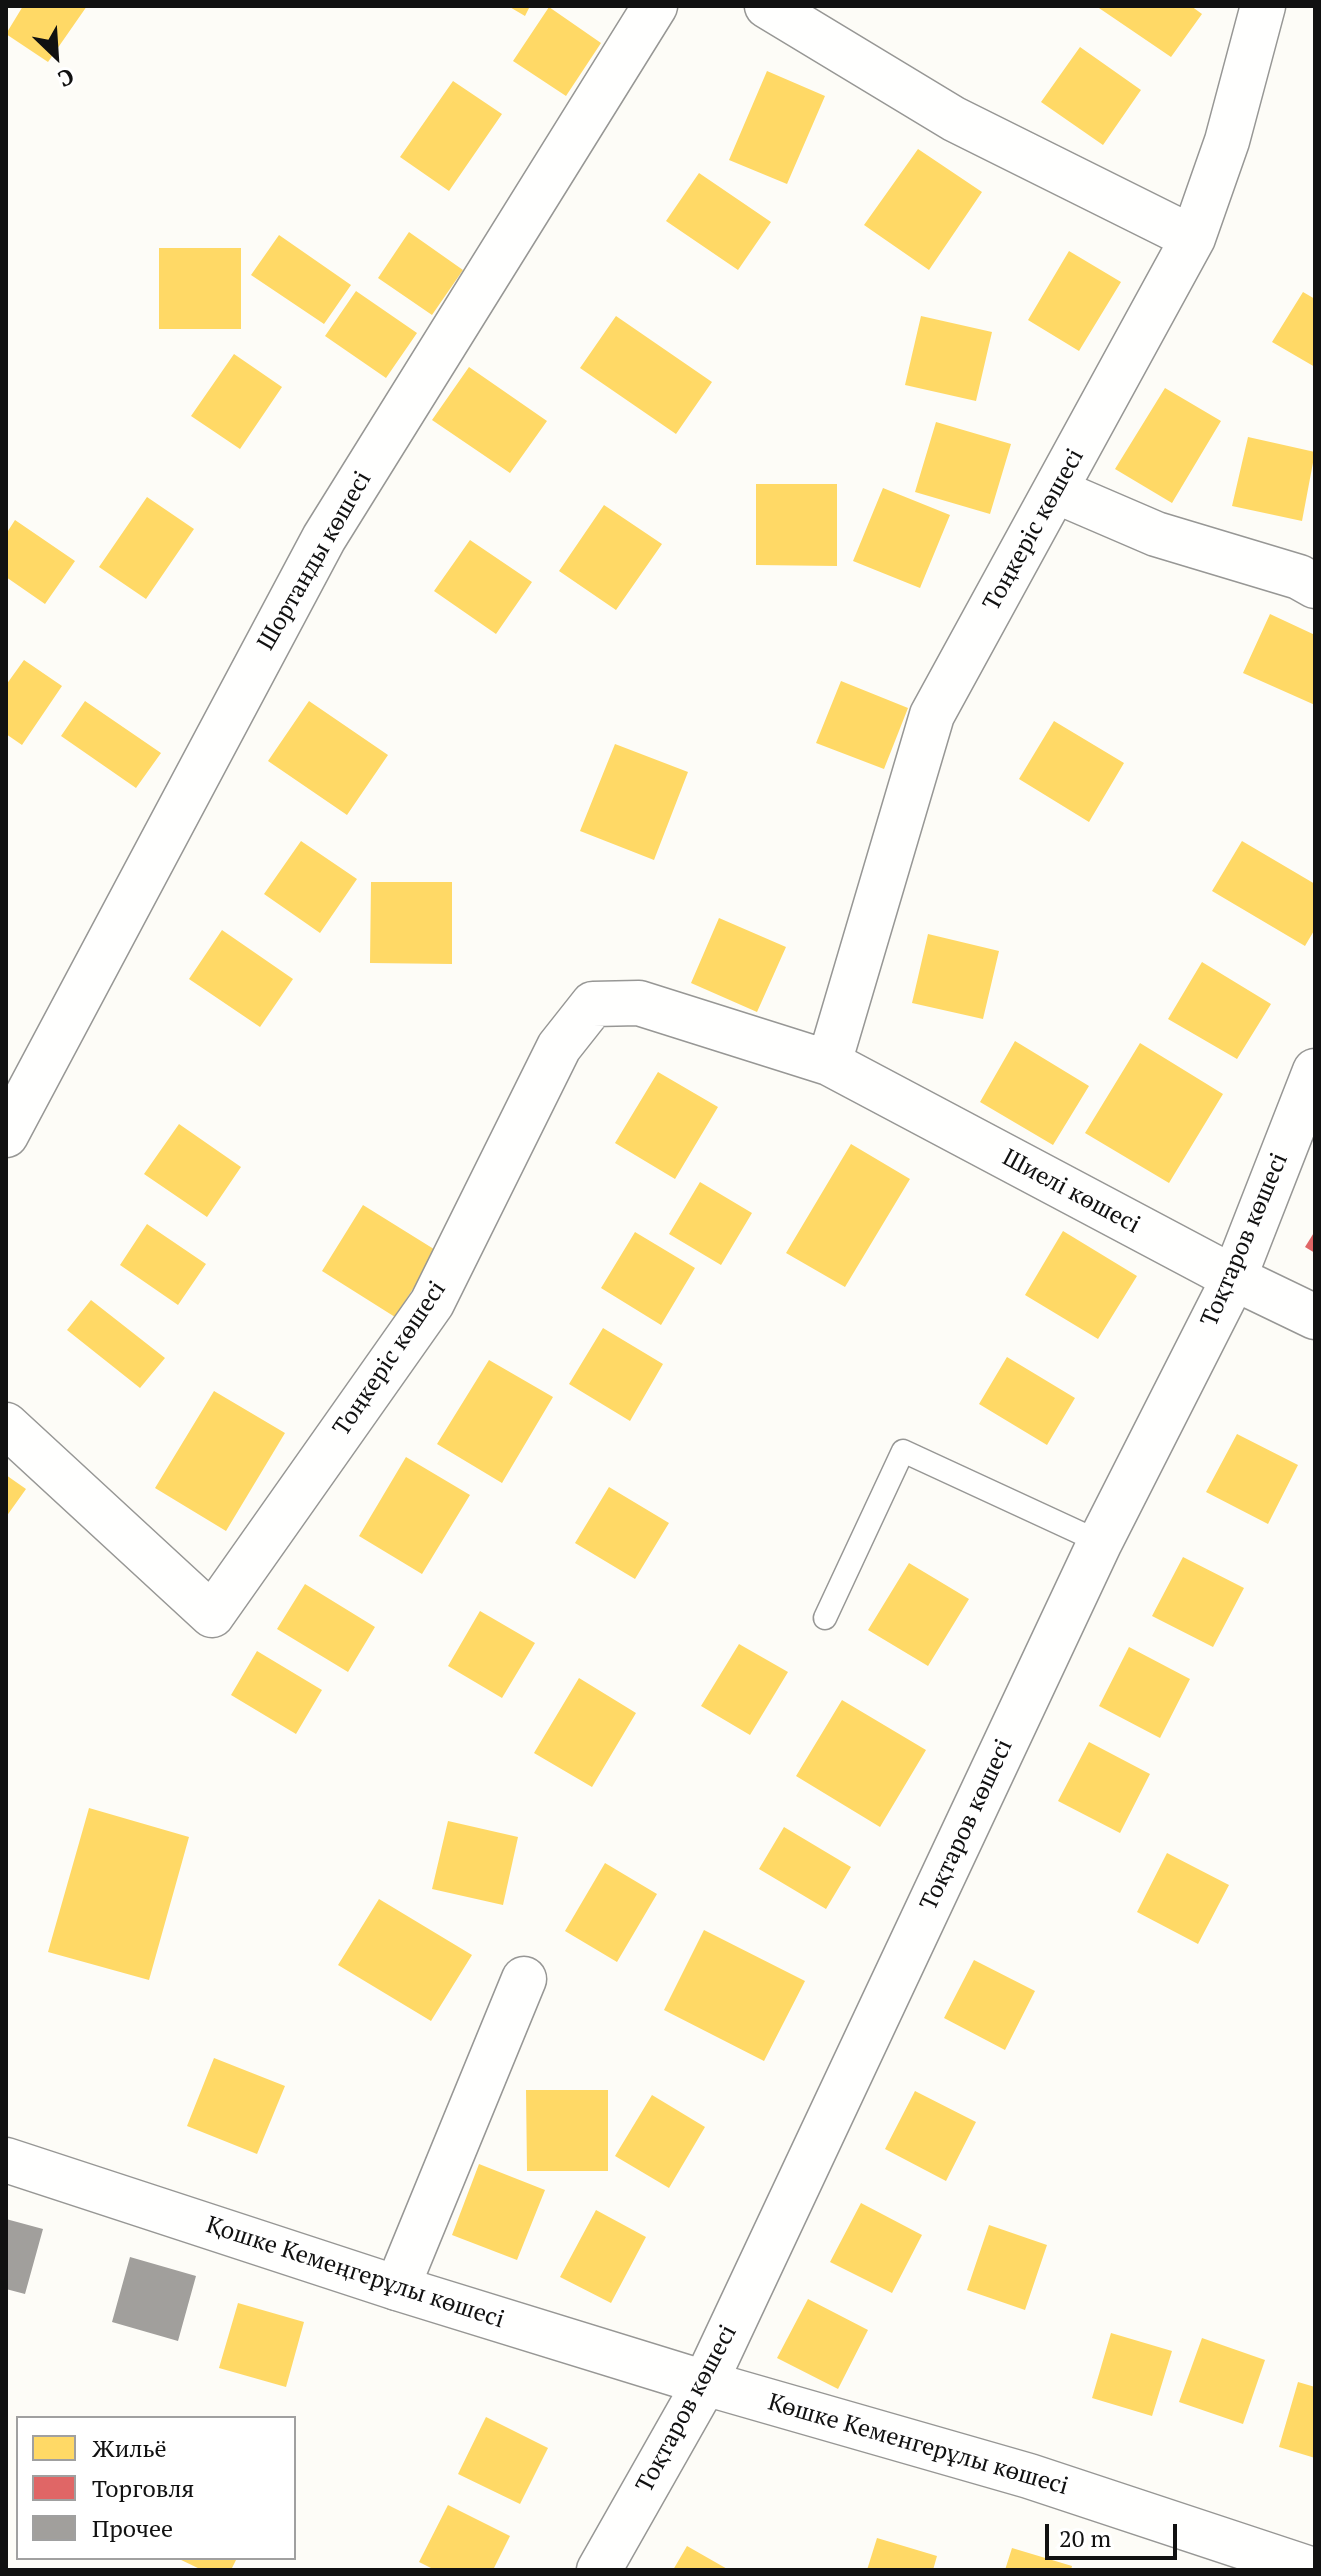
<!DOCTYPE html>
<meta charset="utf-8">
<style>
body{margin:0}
#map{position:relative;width:1321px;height:2576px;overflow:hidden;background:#fdfcf7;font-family:"PT Serif",serif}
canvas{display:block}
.frame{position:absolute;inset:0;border:8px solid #111;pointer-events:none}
.legend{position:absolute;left:16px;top:2416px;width:280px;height:144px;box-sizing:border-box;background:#fff;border:2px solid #a0a0a0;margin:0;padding:10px 14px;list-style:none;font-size:24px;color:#111}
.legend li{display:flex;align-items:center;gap:16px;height:40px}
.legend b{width:40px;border:2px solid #a0a0a0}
.north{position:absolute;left:16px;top:16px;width:80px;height:80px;-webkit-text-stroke:6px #fff;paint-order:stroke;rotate:155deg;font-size:22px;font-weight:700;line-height:32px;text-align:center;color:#111}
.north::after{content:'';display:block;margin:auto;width:28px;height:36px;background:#111;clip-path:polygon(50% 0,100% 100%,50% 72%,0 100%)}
.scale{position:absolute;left:1045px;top:2524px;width:132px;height:36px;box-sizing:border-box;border:4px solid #111;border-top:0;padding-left:10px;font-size:24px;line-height:28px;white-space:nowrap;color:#111;-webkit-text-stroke:6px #fff;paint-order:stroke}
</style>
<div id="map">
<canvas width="1321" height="2576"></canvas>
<div class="frame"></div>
<ul class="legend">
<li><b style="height:22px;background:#ffd966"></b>Жильё</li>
<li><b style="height:22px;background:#e06666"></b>Торговля</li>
<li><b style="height:22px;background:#a19f9c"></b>Прочее</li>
</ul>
<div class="north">С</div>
<div class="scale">20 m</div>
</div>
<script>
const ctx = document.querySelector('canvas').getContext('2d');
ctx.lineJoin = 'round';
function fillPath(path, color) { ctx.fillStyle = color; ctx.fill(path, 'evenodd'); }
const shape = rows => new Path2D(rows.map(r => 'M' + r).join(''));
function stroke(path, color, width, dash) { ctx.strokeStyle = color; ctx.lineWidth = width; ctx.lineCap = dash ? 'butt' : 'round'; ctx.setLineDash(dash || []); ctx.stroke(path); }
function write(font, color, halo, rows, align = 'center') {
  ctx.font = font + ' "PT Serif",serif'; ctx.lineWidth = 8; ctx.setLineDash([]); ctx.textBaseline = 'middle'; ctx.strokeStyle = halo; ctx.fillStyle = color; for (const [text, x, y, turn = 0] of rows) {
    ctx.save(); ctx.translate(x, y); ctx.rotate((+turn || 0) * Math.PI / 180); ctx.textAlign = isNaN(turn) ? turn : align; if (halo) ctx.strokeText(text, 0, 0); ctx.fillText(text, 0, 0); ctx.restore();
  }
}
fillPath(shape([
 [23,6,87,6,48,62,6,34],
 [508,6,530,6,525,16],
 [1096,6,1191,6,1202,14,1171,57],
 [549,7,601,43,566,96,513,61],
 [1080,47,1141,90,1103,145,1041,102],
 [767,71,825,96,787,184,729,160],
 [453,81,502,114,449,191,400,157],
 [918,149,982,192,929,270,864,225],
 [699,173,771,222,738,270,666,221],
 [409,232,463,270,432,315,378,278],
 [279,235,351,285,324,324,251,275],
 [159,248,241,248,241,329,159,329],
 [1069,251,1121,282,1079,351,1028,320],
 [356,291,417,333,386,378,325,336],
 [1303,292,1315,299,1315,367,1272,342],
 [616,316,712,382,676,434,580,368],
 [921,316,992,332,976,401,905,385],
 [234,354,282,387,240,449,191,416],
 [469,367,547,421,510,473,432,420],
 [1165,388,1221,421,1172,503,1115,469],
 [936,422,1011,444,990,514,915,492],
 [1248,437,1315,452,1302,521,1232,506],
 [756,484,837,484,837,566,756,565],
 [883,488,950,515,920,588,853,561],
 [147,497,194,529,146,599,99,567],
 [604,505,662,544,616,610,559,571],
 [15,520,75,561,45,604,6,577,6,534],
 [470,540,532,582,496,634,434,591],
 [1270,614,1315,635,1315,705,1243,673],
 [24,660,62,686,22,745,6,734,6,685],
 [841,681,908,708,884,769,816,743],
 [85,701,161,753,136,788,61,736],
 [309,701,388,755,347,815,268,761],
 [1054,721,1124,763,1089,822,1019,779],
 [615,744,688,772,654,860,580,831],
 [301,841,357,879,320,933,264,894],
 [1242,841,1315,884,1315,929,1305,946,1212,891],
 [371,882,452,882,452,964,370,963],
 [719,918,786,947,757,1012,691,983],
 [222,930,293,979,260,1027,189,979],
 [928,934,999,951,983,1019,912,1003],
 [1202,962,1271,1004,1237,1059,1168,1019],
 [1015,1041,1089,1086,1053,1145,980,1102],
 [1140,1043,1223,1094,1169,1183,1085,1133],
 [658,1072,718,1107,675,1179,615,1143],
 [179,1124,241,1167,207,1217,144,1174],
 [851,1144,910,1179,845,1287,786,1253],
 [700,1182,752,1213,721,1265,669,1234],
 [363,1205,437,1251,395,1317,322,1271],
 [147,1224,206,1264,178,1305,120,1265],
 [1063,1231,1137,1276,1098,1339,1025,1295],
 [635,1232,695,1268,661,1325,601,1288],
 [91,1300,165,1358,140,1388,67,1330],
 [603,1328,663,1364,630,1421,569,1384],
 [1007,1357,1075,1398,1047,1445,979,1404],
 [489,1360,553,1397,502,1483,437,1444],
 [214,1391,285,1433,226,1531,155,1488],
 [1237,1434,1298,1465,1268,1524,1206,1492],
 [406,1457,470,1495,422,1574,359,1536],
 [6,1475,26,1489,6,1517],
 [609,1487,669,1523,635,1579,575,1543],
 [1183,1557,1244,1588,1213,1647,1152,1616],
 [909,1563,969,1599,928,1666,868,1630],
 [305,1584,375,1627,348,1672,277,1629],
 [480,1611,535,1643,502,1698,448,1666],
 [739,1644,788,1672,750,1735,701,1706],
 [1129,1647,1190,1679,1160,1738,1099,1706],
 [257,1651,322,1690,296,1734,231,1695],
 [579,1678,636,1713,592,1787,534,1753],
 [842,1700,926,1750,880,1827,796,1776],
 [1089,1742,1150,1774,1120,1833,1058,1801],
 [89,1808,189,1837,149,1980,48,1952],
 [448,1821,518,1837,503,1905,432,1889],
 [784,1827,851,1867,826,1909,759,1869],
 [1167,1853,1229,1885,1198,1944,1137,1912],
 [605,1863,657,1894,617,1962,565,1931],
 [379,1899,472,1955,431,2021,338,1965],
 [704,1930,805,1981,764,2061,664,2010],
 [974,1960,1035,1991,1005,2050,944,2018],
 [214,2058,285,2086,257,2154,187,2126],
 [526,2090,608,2090,608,2171,527,2171],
 [915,2091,976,2122,946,2181,885,2149],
 [652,2095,705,2127,669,2188,615,2156],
 [479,2164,545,2190,517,2260,452,2235],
 [861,2203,922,2235,892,2293,830,2262],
 [596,2210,646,2237,611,2303,560,2277],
 [989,2225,1047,2245,1025,2310,967,2290],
 [808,2299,868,2330,838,2389,777,2358],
 [238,2303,304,2322,286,2387,219,2368],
 [1111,2333,1172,2351,1152,2416,1092,2398],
 [1202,2338,1265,2360,1243,2424,1179,2402],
 [1298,2382,1315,2387,1315,2458,1279,2447],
 [486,2417,548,2448,520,2504,458,2474],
 [448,2505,510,2536,493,2570,435,2570,419,2562],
 [877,2538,937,2556,933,2570,867,2570],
 [687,2546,729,2570,673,2570],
 [1012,2548,1072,2566,1071,2570,1005,2570],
 [177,2558,237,2558,231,2570,202,2570]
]), '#ffd966');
fillPath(shape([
 [1315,1231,1315,1253,1305,1247]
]), '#e06666');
fillPath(shape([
 [6,2219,43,2229,25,2294,6,2289],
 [130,2257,196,2276,178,2341,112,2322]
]), '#a19f9c');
const service = shape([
 [825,1618,903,1451,1100,1542]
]);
const minor = shape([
 [767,6,954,119,1193,238],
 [1056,491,1156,534,1299,577,1315,586],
 [829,1063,932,715,1193,238,1227,141,1263,6],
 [6,1135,324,538,655,6],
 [6,1425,212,1615,432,1303,559,1047,593,1004,639,1003,829,1063,1234,1278,1315,1071],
 [397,2288,524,1979],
 [599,2570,705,2383,1029,2476,1313,2570]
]);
const tertiary = shape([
 [6,2160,397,2288,705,2383,1100,1542,1234,1278,1315,1317]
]);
stroke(service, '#979795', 25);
stroke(minor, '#979795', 47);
stroke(tertiary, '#979795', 47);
stroke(service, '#fffffe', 22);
stroke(minor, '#fffffe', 44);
stroke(tertiary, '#fffffe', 44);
write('24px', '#111', '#fff', [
 ["Тоңкерiс көшесі",1034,530,-61],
 ["Шортанды көшесі",315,561,-60],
 ["Шиелі көшесі",1071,1192,28],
 ["Тоқтаров көшесі",1245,1240,-67],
 ["Тоңкерiс көшесі",390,1359,-56],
 ["Тоқтаров көшесі",967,1825,-65],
 ["Қошке Кемеңгерұлы көшесі",355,2273,18],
 ["Тоқтаров көшесі",687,2409,-62],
 ["Көшке Кеменгерұлы көшесі",918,2445,16]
]);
</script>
